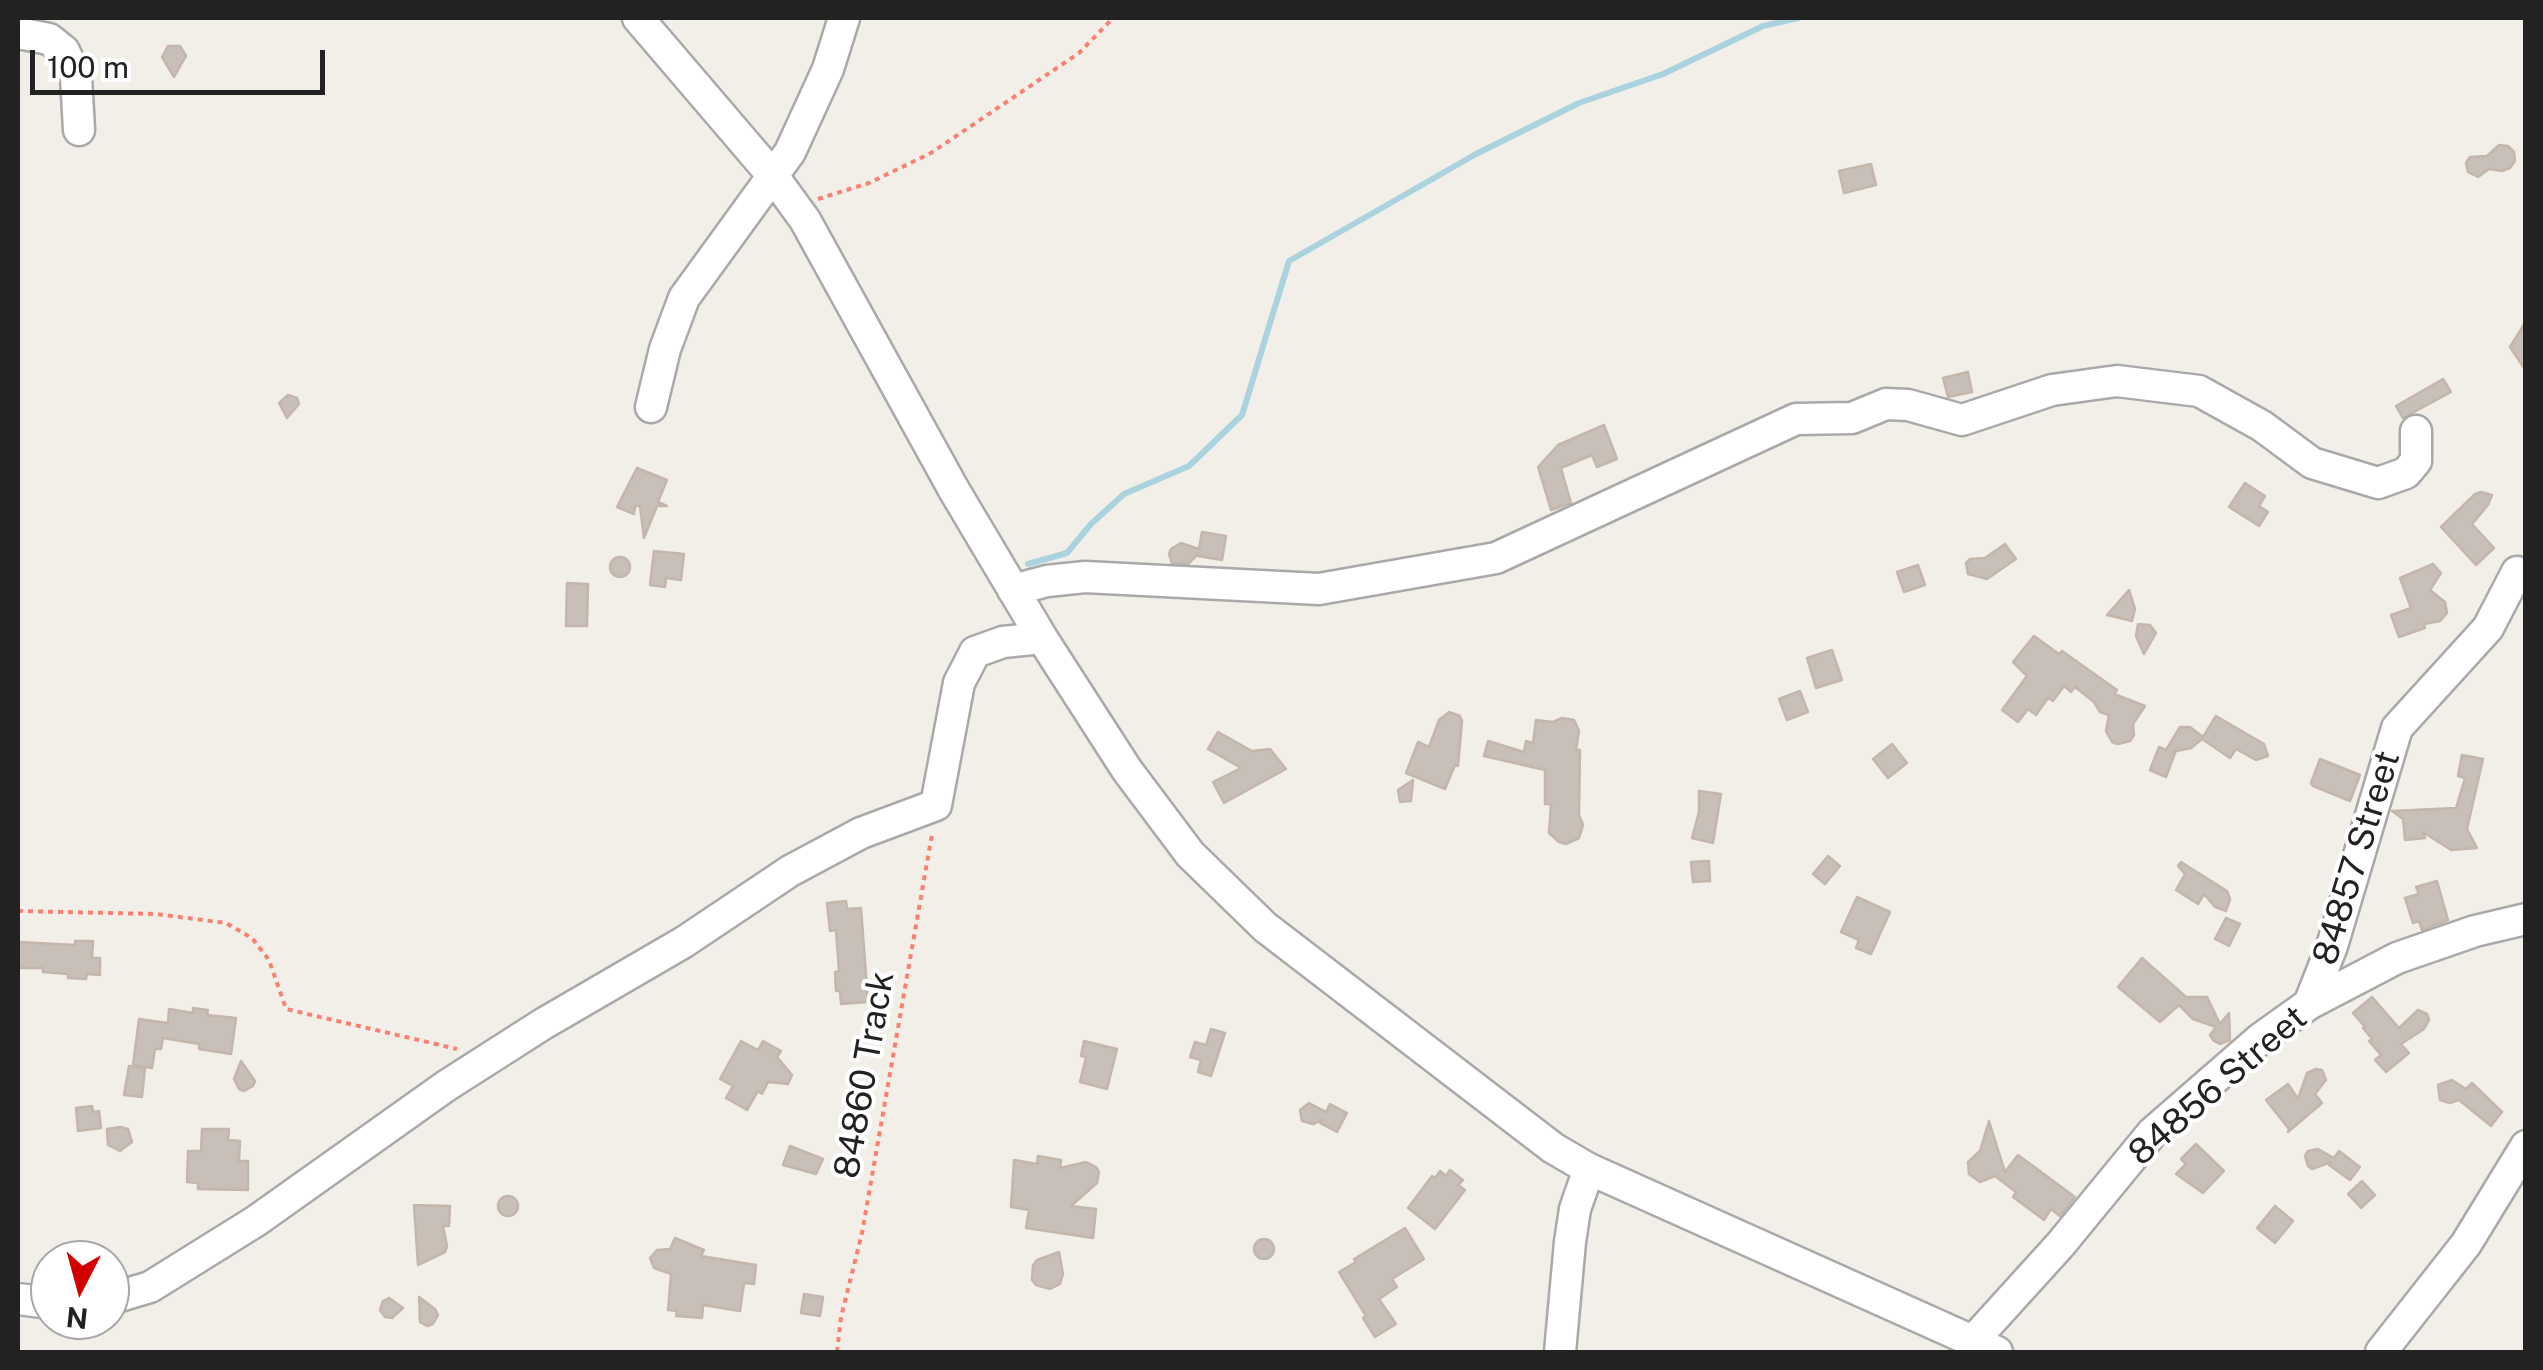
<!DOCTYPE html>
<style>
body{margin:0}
#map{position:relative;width:2543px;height:1370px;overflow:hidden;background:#f2efe9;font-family:"Public Sans",sans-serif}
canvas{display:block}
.frame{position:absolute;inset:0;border:20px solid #222;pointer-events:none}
.north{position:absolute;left:30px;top:1240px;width:100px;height:100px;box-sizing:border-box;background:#fff;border:2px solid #a7a7a7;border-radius:50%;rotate:186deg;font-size:28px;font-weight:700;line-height:40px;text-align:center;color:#222}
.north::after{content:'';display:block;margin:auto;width:35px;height:45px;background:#d40000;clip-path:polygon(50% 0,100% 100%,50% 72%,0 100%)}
.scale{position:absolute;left:30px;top:50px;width:295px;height:45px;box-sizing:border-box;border:5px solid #222;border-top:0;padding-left:12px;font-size:30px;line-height:35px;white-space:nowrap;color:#222;-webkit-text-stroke:8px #fff;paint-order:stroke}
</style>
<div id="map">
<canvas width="2543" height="1370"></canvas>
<div class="frame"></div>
<div class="north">N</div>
<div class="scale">100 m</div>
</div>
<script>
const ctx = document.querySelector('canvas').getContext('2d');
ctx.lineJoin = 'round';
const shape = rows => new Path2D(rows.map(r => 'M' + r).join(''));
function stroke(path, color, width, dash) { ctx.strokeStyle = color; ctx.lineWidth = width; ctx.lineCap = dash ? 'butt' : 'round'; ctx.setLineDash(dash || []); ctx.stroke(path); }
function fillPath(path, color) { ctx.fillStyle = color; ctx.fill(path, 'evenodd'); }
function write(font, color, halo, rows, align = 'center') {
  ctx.font = font + ' "Public Sans",sans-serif'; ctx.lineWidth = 8; ctx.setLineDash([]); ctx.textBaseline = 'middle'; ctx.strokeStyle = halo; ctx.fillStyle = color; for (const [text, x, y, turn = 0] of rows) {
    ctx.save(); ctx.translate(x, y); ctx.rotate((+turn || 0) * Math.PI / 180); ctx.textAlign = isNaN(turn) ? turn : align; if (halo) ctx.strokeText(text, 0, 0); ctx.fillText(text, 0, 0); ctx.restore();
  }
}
stroke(shape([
 [1028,564,1067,553,1091,524,1124,494,1189,466,1242,415,1289,261,1476,154,1579,103,1663,74,1763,26,1798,18]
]), '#aad3df', 6);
const building = shape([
 [168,46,180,46,186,56,174,77,162,57,168,46],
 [2499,145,2508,146,2514,152,2515,161,2510,168,2502,171,2489,169,2478,177,2468,172,2466,163,2470,157,2487,156,2499,145],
 [1871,164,1876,185,1844,193,1839,171,1871,164],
 [2526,321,2526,371,2510,347,2526,321],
 [1968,372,1972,392,1948,397,1943,378,1968,372],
 [2443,379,2451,392,2403,418,2396,406,2443,379],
 [288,395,297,398,299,404,287,418,279,403,288,395],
 [1604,425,1617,459,1597,467,1592,455,1561,468,1571,503,1551,510,1538,467,1558,445,1604,425],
 [637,468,667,480,658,502,667,506,657,506,644,538,640,506,635,506,634,514,617,507,637,468],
 [2245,483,2265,496,2259,506,2268,512,2259,526,2229,507,2245,483],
 [2481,492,2492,495,2488,505,2472,524,2494,548,2476,565,2441,527,2475,494,2481,492],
 [1202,532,1226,536,1222,560,1198,556,1198,554,1188,564,1172,563,1169,554,1171,549,1181,543,1199,549,1202,532],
 [2005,544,2016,559,1987,579,1968,574,1966,563,1970,559,1985,558,2005,544],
 [654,551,684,554,681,580,666,578,665,587,650,585,654,551],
 '610 567a10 10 0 1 1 20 0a10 10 0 1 1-20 0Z',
 [2433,564,2441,573,2430,590,2445,602,2447,613,2440,621,2424,624,2425,628,2399,637,2391,615,2411,608,2400,578,2433,564],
 [1918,565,1925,585,1904,592,1897,572,1918,565],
 [567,583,588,584,587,626,566,626,567,583],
 [2129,590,2135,609,2132,621,2107,615,2129,590],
 [2138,624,2150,625,2156,633,2144,654,2136,636,2138,624],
 [2034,636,2059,654,2062,651,2117,690,2114,694,2145,706,2133,724,2134,735,2130,741,2118,744,2112,742,2106,731,2109,715,2100,712,2094,702,2075,687,2071,692,2064,686,2053,701,2048,698,2036,715,2028,709,2018,722,2002,710,2027,676,2013,662,2034,636],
 [1832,650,1842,680,1816,688,1807,658,1832,650],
 [1800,691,1808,712,1787,720,1779,699,1800,691],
 [1449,712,1460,716,1462,721,1458,766,1455,765,1445,789,1406,773,1418,742,1429,747,1439,720,1449,712],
 [2216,716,2264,744,2268,756,2256,760,2236,749,2230,758,2202,739,2191,748,2172,752,2175,753,2166,777,2150,770,2159,747,2166,750,2180,727,2190,727,2203,737,2216,716],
 [1562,718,1574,720,1579,731,1576,750,1580,750,1579,815,1583,825,1579,838,1566,844,1559,842,1549,833,1551,804,1545,804,1545,770,1484,756,1488,741,1524,752,1526,741,1533,743,1536,720,1553,722,1562,718],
 [1218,732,1252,751,1270,749,1286,769,1224,803,1213,782,1241,768,1208,749,1218,732],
 [1892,744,1907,763,1888,778,1873,759,1892,744],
 [2462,755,2483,759,2467,829,2477,848,2451,850,2423,832,2425,838,2405,840,2403,819,2392,811,2456,808,2465,778,2458,776,2462,755],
 [2320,759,2360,775,2350,801,2313,786,2311,783,2320,759],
 [1413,780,1411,801,1400,802,1398,790,1413,780],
 [1699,791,1721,794,1713,843,1692,838,1699,812,1699,791],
 [1828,856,1840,866,1825,884,1813,874,1828,856],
 [1709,861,1710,881,1693,882,1691,862,1709,861],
 [2181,862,2227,891,2230,899,2226,911,2215,907,2204,894,2198,904,2176,890,2185,874,2178,866,2181,862],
 [2437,881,2448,920,2422,930,2419,921,2413,923,2405,898,2419,894,2416,887,2437,881],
 [1857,897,1890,912,1871,954,1856,948,1859,940,1841,932,1857,897],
 [846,901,847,909,861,908,868,1002,841,1004,840,991,836,991,835,972,839,971,836,930,830,931,827,903,846,901],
 [2226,918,2240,924,2229,946,2215,939,2226,918],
 [75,941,93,941,92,958,100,958,100,975,87,974,86,979,68,978,68,974,43,972,43,968,18,968,18,942,75,945,75,941],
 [2142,958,2186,997,2207,997,2220,1024,2229,1013,2230,1040,2220,1044,2214,1041,2210,1035,2216,1027,2193,1019,2179,1005,2160,1022,2118,987,2142,958],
 [2372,997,2399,1028,2418,1010,2427,1014,2429,1020,2424,1029,2401,1044,2409,1053,2386,1072,2375,1060,2381,1055,2369,1041,2372,1039,2363,1028,2365,1027,2353,1013,2372,997],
 [193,1008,208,1010,207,1015,236,1018,231,1054,199,1049,199,1044,163,1038,161,1049,155,1049,152,1068,133,1065,139,1019,168,1023,169,1009,193,1013,193,1008],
 [1211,1029,1225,1033,1211,1076,1198,1072,1201,1060,1190,1057,1195,1042,1206,1045,1211,1029],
 [741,1041,758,1050,763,1041,781,1051,777,1057,792,1075,788,1084,768,1082,762,1094,758,1091,747,1110,726,1098,733,1086,720,1079,741,1041],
 [1084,1041,1117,1049,1107,1089,1080,1082,1086,1057,1081,1056,1084,1041],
 [241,1061,255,1081,253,1086,244,1091,239,1089,234,1079,241,1061],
 [129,1066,145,1068,142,1097,124,1095,129,1066],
 [2316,1069,2322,1070,2326,1080,2315,1094,2322,1103,2288,1132,2289,1129,2266,1100,2288,1084,2298,1099,2307,1073,2316,1069],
 [2452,1080,2466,1089,2472,1083,2502,1112,2491,1126,2459,1100,2450,1103,2440,1100,2438,1085,2452,1080],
 [1309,1103,1326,1112,1330,1104,1347,1113,1337,1132,1320,1123,1322,1120,1313,1124,1302,1121,1300,1110,1309,1103],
 [92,1106,93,1112,99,1111,101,1128,78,1131,76,1108,92,1106],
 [1989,1121,2005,1172,2018,1155,2075,1197,2060,1216,2051,1209,2044,1220,2013,1197,2016,1192,1995,1176,1980,1182,1969,1174,1968,1162,1980,1151,1989,1121],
 [120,1127,128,1129,132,1142,120,1151,108,1145,107,1129,120,1127],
 [202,1129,229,1129,228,1140,240,1141,239,1161,248,1161,248,1190,198,1189,198,1183,187,1182,188,1151,201,1151,202,1129],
 [2196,1144,2224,1171,2203,1193,2176,1174,2186,1164,2181,1159,2196,1144],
 [790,1146,823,1159,816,1174,783,1165,790,1146],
 [2318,1149,2334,1158,2339,1151,2360,1167,2350,1180,2329,1165,2331,1162,2312,1169,2308,1166,2305,1156,2308,1151,2318,1149],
 [1038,1156,1061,1160,1060,1168,1086,1162,1096,1167,1099,1172,1097,1183,1071,1206,1096,1209,1093,1238,1026,1228,1029,1210,1011,1207,1014,1160,1037,1164,1038,1156],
 [1450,1170,1463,1180,1458,1185,1465,1190,1435,1229,1408,1208,1432,1176,1435,1178,1440,1171,1446,1176,1450,1170],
 [2362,1181,2375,1195,2361,1208,2348,1194,2362,1181],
 '498 1206a10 10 0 1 1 20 0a10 10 0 1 1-20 0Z',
 [414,1205,450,1206,449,1226,443,1226,447,1246,445,1252,418,1265,414,1205],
 [2275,1206,2293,1221,2275,1243,2257,1228,2275,1206],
 [1405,1228,1424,1259,1392,1279,1397,1287,1379,1299,1396,1324,1375,1337,1363,1318,1366,1316,1339,1272,1356,1262,1354,1259,1405,1228],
 [675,1238,704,1250,701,1256,756,1265,754,1284,744,1283,740,1311,703,1305,702,1318,676,1316,677,1311,668,1310,671,1274,654,1268,650,1258,657,1250,670,1249,675,1238],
 '1254 1249a10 10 0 1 1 20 0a10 10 0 1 1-20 0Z',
 [1059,1252,1063,1274,1060,1284,1050,1289,1036,1285,1032,1280,1033,1265,1037,1260,1059,1252],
 [804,1294,823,1297,820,1316,801,1313,804,1294],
 [419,1297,435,1309,438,1315,433,1324,427,1326,420,1322,419,1297],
 [389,1298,403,1308,392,1318,385,1317,380,1310,383,1301,389,1298]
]);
fillPath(building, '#c7bfb8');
stroke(building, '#c4b6ab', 2.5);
const minor = shape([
 [638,18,773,176,805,220,954,490,1042,638,1127,770,1190,854,1265,927,1553,1148,1589,1169,1997,1352],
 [18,33,49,39,64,51,76,76,79,130],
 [651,407,665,349,684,298,790,152,828,69,844,18],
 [1013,590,1047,581,1085,577,1319,589,1496,558,1796,419,1852,418,1886,404,1908,405,1962,420,2052,390,2117,381,2199,391,2262,426,2312,463,2378,483,2406,473,2416,461,2416,431],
 [2309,1004,2332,946,2397,728,2488,628,2517,572],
 [18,1299,50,1303],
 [110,1299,150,1287,256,1221,446,1086,543,1024,684,942,790,871,861,833,936,805,959,683,975,652,1003,642,1042,638],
 [1972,1342,2060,1245,2152,1133,2260,1039,2309,1004,2397,958,2475,931,2526,919],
 [1560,1352,1570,1242,1575,1209,1589,1169],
 [2381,1352,2466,1244,2526,1146]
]);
stroke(minor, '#a9a9a9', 35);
stroke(shape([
 [818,199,869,183,931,153,1079,53,1113,18],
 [18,911,156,914,226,923,252,938,269,960,286,1009,457,1049],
 [837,1352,841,1317,862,1233,932,834]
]), '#fa8072', 4, [5, 5]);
stroke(minor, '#fff', 30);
write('35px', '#222', '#fff', [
 ["84857 Street",2357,858,-73],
 ["84860 Track",865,1075,-80],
 ["84856 Street",2218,1086,-41]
]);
</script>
